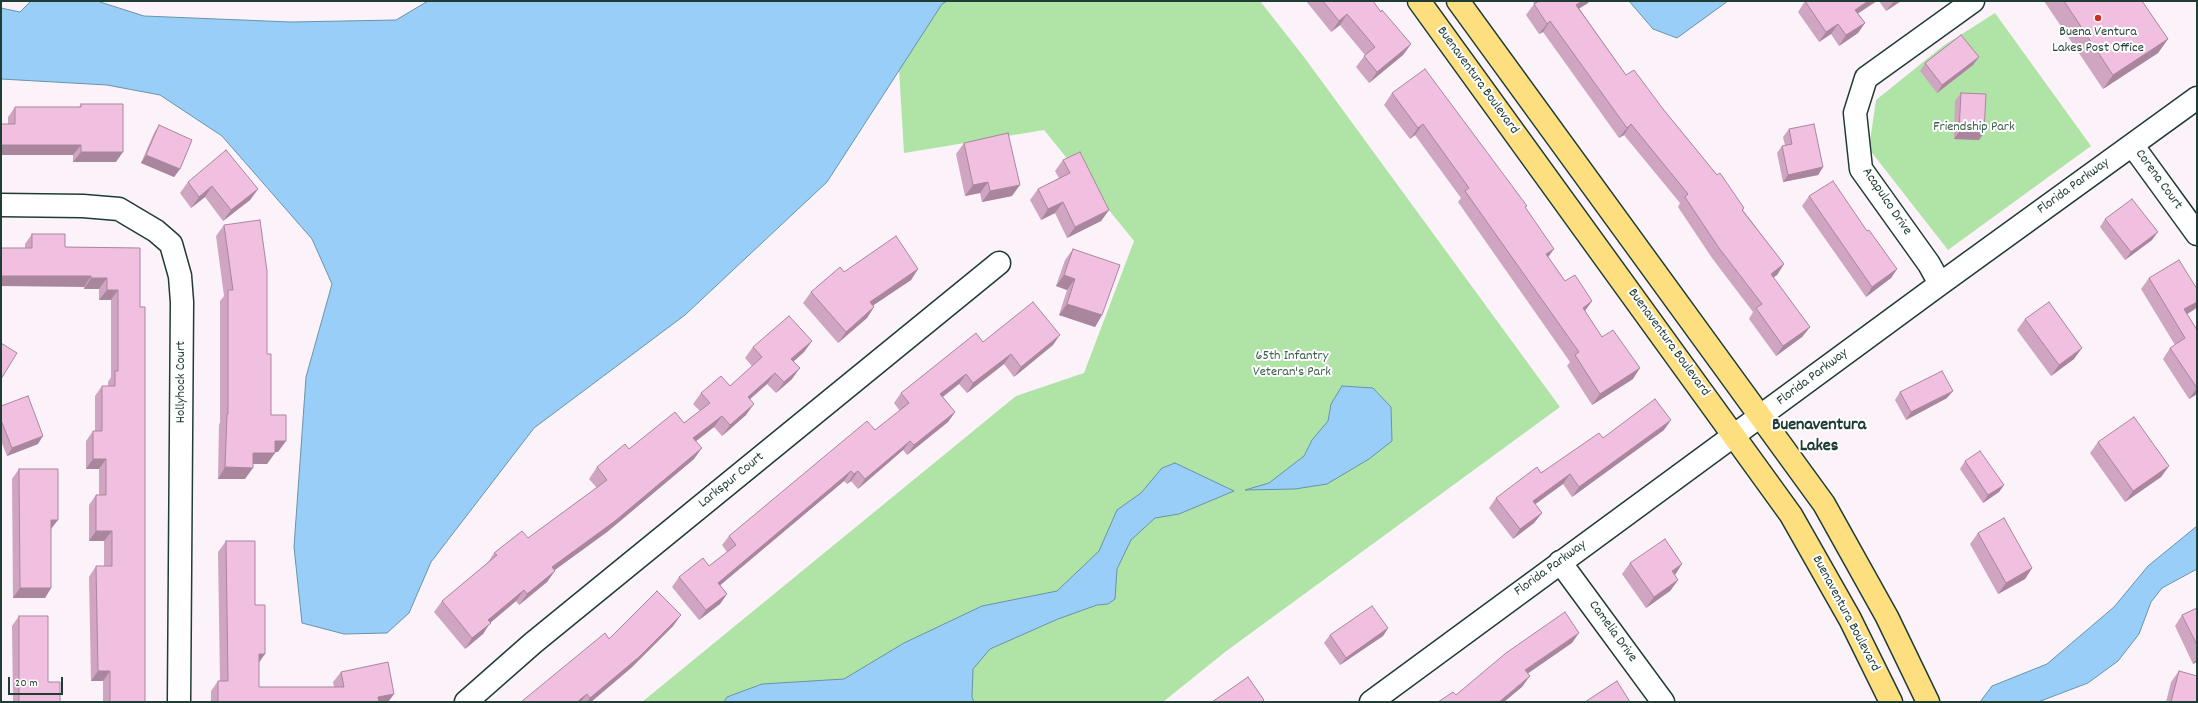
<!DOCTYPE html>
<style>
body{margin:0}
#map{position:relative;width:2198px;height:703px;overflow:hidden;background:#fcf2f9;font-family:Dekko,sans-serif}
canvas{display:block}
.frame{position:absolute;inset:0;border:2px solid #1f3d34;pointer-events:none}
.scale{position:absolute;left:8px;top:677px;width:55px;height:18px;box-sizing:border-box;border:2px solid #1f3d34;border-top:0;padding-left:5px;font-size:12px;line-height:14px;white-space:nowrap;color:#1f3d34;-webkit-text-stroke:3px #fff;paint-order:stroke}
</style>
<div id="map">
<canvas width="2198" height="703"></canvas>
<div class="frame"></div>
<div class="scale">20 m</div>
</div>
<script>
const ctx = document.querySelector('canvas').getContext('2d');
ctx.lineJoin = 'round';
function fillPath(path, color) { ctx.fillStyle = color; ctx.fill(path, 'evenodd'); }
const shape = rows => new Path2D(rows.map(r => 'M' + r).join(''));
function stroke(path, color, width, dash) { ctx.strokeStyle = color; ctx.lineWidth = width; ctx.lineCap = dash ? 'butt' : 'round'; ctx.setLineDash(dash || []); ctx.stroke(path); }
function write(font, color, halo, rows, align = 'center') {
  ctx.font = font + ' Dekko,sans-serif'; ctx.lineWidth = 4; ctx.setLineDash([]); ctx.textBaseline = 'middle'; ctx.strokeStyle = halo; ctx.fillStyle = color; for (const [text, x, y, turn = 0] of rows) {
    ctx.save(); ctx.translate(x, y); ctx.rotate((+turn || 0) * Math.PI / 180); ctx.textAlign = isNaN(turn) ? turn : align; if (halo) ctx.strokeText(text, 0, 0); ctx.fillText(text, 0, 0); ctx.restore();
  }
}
fillPath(shape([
 [895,1,1260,1,1304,57,1560,407,1225,652,1163,702,642,702,1016,396,1084,373,1134,241,1044,130,904,153],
 [1995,13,2091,146,1948,250,1869,149,1876,100,1943,46]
]), '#b0e4a6');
const water = shape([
 [31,1,97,1,144,16,291,22,396,20,428,1,947,1,942,4,827,182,685,315,534,428,431,562,409,613,387,633,344,634,302,623,294,547,306,377,332,284,312,239,222,136,160,95,107,85,1,79,1,8,20,12,31,1],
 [1629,1,1728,1,1677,38,1653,29,1629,1],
 [1342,386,1373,388,1391,407,1392,441,1369,459,1327,484,1295,489,1245,490,1269,483,1304,456,1312,440,1328,421,1331,404,1342,386],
 [1175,463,1234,491,1179,514,1155,518,1131,540,1117,569,1115,599,1108,604,1097,605,1058,619,990,649,973,669,972,697,974,702,724,702,727,697,762,684,844,679,904,643,982,606,1057,591,1099,551,1117,510,1141,493,1162,468,1175,463],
 [2197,526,2197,569,2162,588,2151,602,2139,634,2118,661,2088,683,2038,702,1980,702,1992,686,2047,664,2114,607,2148,566,2197,526]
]);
fillPath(water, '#98cef7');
stroke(water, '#6894a9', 1);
const minor = shape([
 [2133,146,2197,234],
 [1,205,83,206,119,209,156,231,171,244,180,276,182,302,179,702],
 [1940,284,1929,264,1861,169,1855,113,1866,78,1973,1],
 [1560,562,1663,702],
 [466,702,533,643,999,263],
 [1371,702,1940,284,2197,98]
]);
const major = shape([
 [1419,1,1791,515,1850,619,1891,702],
 [1458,1,1824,504,1887,617,1928,702]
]);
stroke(minor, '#1f3d34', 25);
stroke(major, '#1f3d34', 25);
stroke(minor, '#fff', 22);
stroke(major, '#fddf80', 22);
fillPath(shape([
 [1306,1,1373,1,1381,12,1411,44,1403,55,1369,83,1356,67,1365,55,1340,25,1331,32],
 [1533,1,1589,1,1588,3,1579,8,1626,75,1663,109,1744,208,1743,210,1784,264,1777,275,1773,277,1810,327,1802,337,1776,356,1749,319,1753,312,1712,258,1678,207,1680,203,1624,135,1619,138,1543,32,1539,34,1526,15,1534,4],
 [1805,1,1858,13,1865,23,1858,33,1839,46,1831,34,1819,42,1798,12],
 [1879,1,1901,1,1886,11],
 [2044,1,2142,1,2168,39,2158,53,2103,89],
 [1979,57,1973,65,1937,93,1920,71,1925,63],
 [1392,93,1525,208,1548,257,1565,281,1592,301,1585,311,1602,337,1633,379,1592,405,1567,366,1570,362,1458,202,1461,198,1415,135,1410,139,1384,105],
 [1961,93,1979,140,1954,139,1955,101],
 [81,104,116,162,73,162,73,155,1,155,8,124,8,117,15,107,79,107],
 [159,125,180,169,174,177,141,163,154,133],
 [1789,129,1823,167,1818,175,1783,182,1777,153,1782,146,1785,145,1783,137],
 [964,143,1012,196,982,202,980,193,965,196,956,154],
 [1063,160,1109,210,1101,221,1067,238,1055,213,1041,220,1030,200,1038,189,1059,178,1055,171],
 [188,182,258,189,250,200,223,221,205,197,191,208,180,193],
 [1809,196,1867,231,1897,269,1891,278,1866,297,1802,206],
 [2105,219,2152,240,2125,260,2100,227],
 [224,225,267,354,271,415,278,452,275,452,267,464,253,464,245,479,218,479,219,425,220,422,220,301,224,296,216,236],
 [32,234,65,247,140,248,140,307,145,702,103,702,103,681,91,681,89,577,96,566,104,566,104,541,89,541,89,505,96,495,99,495,99,469,86,469,86,441,93,431,95,431,95,396,102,386,108,386,108,382,111,377,111,300,99,300,99,289,84,289,84,287,25,248,25,244],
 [1073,249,1102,315,1095,327,1059,315,1067,290,1056,286,1065,260],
 [918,269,911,280,873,305,874,307,867,318,838,343,803,303,811,292,844,272],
 [2149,278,2197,289,2197,306,2195,309,2187,314,2197,330,2197,394,2189,399,2163,359,2170,348,2175,345,2141,289],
 [2025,319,2074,359,2051,376,2017,330],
 [812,341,804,352,794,361,792,379,776,393,767,384,750,399,746,415,722,436,714,427,696,441,694,459,607,532,554,570,547,582,519,605,516,601,490,623,483,634,465,649,434,612,442,601,487,564,494,553,528,538,597,488,589,479,597,467,629,449,684,423,700,411,693,404,701,393,730,386,752,366,745,358,753,347],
 [983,342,1053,345,1014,377,1004,364,967,393,959,384,943,397,955,412,948,422,907,455,903,450,858,489,851,481,847,484,844,481,720,585,727,594,720,604,699,620,672,587,679,577,709,566,727,552,722,545,729,536,875,430,900,411,894,403,901,393],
 [1900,392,1947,398,1906,420,1895,400],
 [1,406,38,444,7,456,1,441],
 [1664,430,1572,497,1563,484,1535,504,1542,513,1534,523,1513,539,1489,508,1496,498,1603,438],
 [2098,442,2169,466,2161,477,2125,502,2090,453],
 [1965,461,2004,485,1999,492,1983,503,1960,469],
 [19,469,51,529,51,588,45,598,13,598,12,479],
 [1978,533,2032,568,2025,579,1998,594,1970,544],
 [226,541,255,605,259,663,259,687,334,687,333,682,341,672,394,694,388,702,211,702,211,691,218,681,220,681,218,552],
 [1630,563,1675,575,1678,580,1670,591,1646,608,1622,574],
 [2197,608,2197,662,2193,664,2175,626,2182,615],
 [681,615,673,626,631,668,591,702,521,702,609,639],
 [19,616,48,682,60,702,13,702,12,626],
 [1388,628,1383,636,1340,665,1324,643,1330,635],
 [2179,671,2197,702,2166,702,2171,682]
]), '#cfa5c1');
fillPath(shape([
 [1582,1,1589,1,1588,3,1569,15,1576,5],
 [1868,1,1877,1,1848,20,1855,10],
 [1894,1,1901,1,1886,11],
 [1347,14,1340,25,1331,32,1339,21],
 [1550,21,1543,32,1539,34,1547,24],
 [1865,23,1858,33,1839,46,1846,35],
 [1838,24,1831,34,1819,42,1826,32],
 [2168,39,2158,53,2103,89,2113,75],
 [1411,44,1403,55,1369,83,1377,72],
 [1979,57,1973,65,1937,93,1942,85],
 [1423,124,1415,135,1410,139,1418,128],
 [1631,124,1624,135,1619,138,1627,128],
 [1959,132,1984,133,1979,140,1954,139],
 [1,145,81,145,73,155,1,155],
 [81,152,123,152,116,162,73,162],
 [146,155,180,169,174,177,141,163],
 [1823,167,1818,175,1783,182,1788,175],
 [988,182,980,193,965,196,973,185],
 [1020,185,1012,196,982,202,990,191],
 [212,186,205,197,191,208,199,197],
 [258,189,250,200,223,221,231,210],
 [1063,202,1055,213,1041,220,1048,209],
 [1109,210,1101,221,1067,238,1075,227],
 [2158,232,2152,240,2125,260,2131,252],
 [1554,249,1546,260,1546,254],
 [1784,264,1777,275,1764,285,1771,274],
 [918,269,911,280,862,313,870,302],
 [1897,269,1891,278,1866,297,1872,287],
 [1064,275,1075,279,1067,290,1056,286],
 [1,276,91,276,84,287,1,286],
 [91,278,107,278,99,289,84,289],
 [107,290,118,290,111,300,99,300],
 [1592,301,1584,312,1583,308],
 [2197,302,2197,306,2195,309,2176,321,2184,309],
 [1067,304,1102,315,1095,327,1059,315],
 [874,307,867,318,838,343,846,332],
 [1810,327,1802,337,1776,356,1783,346],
 [1060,335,1053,345,1014,377,1021,367],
 [812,341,804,352,784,370,791,359],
 [2082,348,2074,359,2051,376,2059,365],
 [1011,354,1004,364,967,393,973,383],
 [800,368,792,379,776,393,784,382],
 [1640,368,1633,379,1592,405,1600,394],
 [775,373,767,384,740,408,748,397],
 [966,374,959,384,933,404,940,394],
 [2197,388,2197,394,2189,399],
 [1953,391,1947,398,1906,420,1911,412],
 [754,404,746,415,722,436,730,425],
 [955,412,948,422,907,455,914,445],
 [722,416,714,427,686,449,693,438],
 [1671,420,1664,430,1572,497,1579,487],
 [43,436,38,444,7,456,12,448],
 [275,441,286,441,278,452,267,452],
 [910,441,903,450,858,489,865,479],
 [702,448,694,459,607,532,544,578,552,567],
 [253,453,275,453,267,464,245,464],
 [93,459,106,459,99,469,86,469],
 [2169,466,2161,477,2125,502,2133,491],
 [225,467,253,468,245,479,218,479],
 [851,471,844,481,711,593,718,583],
 [858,471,851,481,847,484,854,474],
 [1570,474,1563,484,1526,511,1533,501],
 [2004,485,1999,492,1983,503,1988,495],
 [1542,513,1534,523,1513,539,1520,529],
 [51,520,58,520,51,529],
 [96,531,112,531,104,541,89,541],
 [1682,564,1675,575,1672,571],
 [2032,568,2025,579,1998,594,2006,583],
 [555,571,547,582,519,605,527,594],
 [1678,580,1670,591,1646,608,1654,597],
 [20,588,51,588,45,598,13,598],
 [524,590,516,601,490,623,483,634,465,649,472,638,488,620],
 [727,594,720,604,699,620,706,610],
 [681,615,673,626,631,668,591,702,587,702,590,698],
 [1388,628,1383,636,1340,665,1346,658],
 [1579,633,1572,643,1517,681,1525,670],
 [259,654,265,654,258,664],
 [2197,658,2197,662,2193,664],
 [98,671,110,671,103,681,91,681],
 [1530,676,1522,687,1504,702,1499,702],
 [394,694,388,702,375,702,378,697],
 [587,694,581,702,577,702]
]), '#a9869d');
const building = shape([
 [1323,1,1373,1,1381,12,1382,10,1411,44,1377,72,1364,56,1375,47,1347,14,1339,21,1323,1],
 [1539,1,1582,1,1576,5,1626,75,1634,70,1663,109,1717,175,1720,173,1744,208,1742,210,1784,264,1771,274,1810,327,1783,346,1756,308,1762,304,1719,248,1685,197,1688,194,1631,124,1627,128,1550,21,1547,24,1534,4,1539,1],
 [1805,1,1868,1,1855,10,1865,23,1846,35,1838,24,1826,32,1805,1],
 [2064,1,2142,1,2168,39,2113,75,2064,1],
 [1961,35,1979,57,1942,85,1925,63,1961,35],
 [1425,69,1527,206,1525,207,1554,249,1546,254,1565,281,1575,275,1592,301,1583,308,1602,337,1613,330,1640,368,1600,394,1575,355,1579,352,1465,191,1469,188,1423,124,1418,128,1392,93,1425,69],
 [1961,93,1986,94,1984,133,1959,132,1961,93],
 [81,104,123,104,123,152,81,152,81,145,1,145,1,124,15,124,15,107,81,107,81,104],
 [1814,124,1823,167,1788,175,1782,146,1792,144,1789,129,1814,124],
 [159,125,192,140,180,169,146,155,159,125],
 [1008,133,1020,185,990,191,988,182,973,185,964,143,1008,133],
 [226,150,258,189,231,210,212,186,199,197,188,182,226,150],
 [1080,152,1109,210,1075,227,1063,202,1048,209,1038,189,1070,173,1063,160,1080,152],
 [1833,181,1867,231,1869,230,1897,269,1872,287,1809,196,1833,181],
 [2132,199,2158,232,2131,252,2105,219,2132,199],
 [260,220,267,271,267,354,271,354,271,415,286,415,286,441,275,441,275,453,253,453,253,468,225,467,227,414,228,414,228,290,233,290,224,225,260,220],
 [32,234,65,234,65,247,140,248,140,307,145,307,145,702,110,702,110,671,98,671,96,566,112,566,112,531,96,531,96,495,106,495,106,459,93,459,93,431,102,431,102,386,115,386,115,371,118,371,118,290,107,290,107,278,91,278,91,276,1,276,1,248,32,248,32,234],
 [896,236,918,269,870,302,874,307,846,332,811,292,840,267,844,272,896,236],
 [1073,249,1120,265,1102,315,1067,304,1075,279,1064,275,1073,249],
 [2179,260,2197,289,2197,302,2184,309,2197,330,2197,388,2170,348,2185,338,2149,278,2179,260],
 [1033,302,1060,335,1021,367,1011,354,973,383,966,374,940,394,955,412,914,445,910,441,865,479,858,471,854,474,851,471,718,583,727,594,706,610,679,577,703,558,709,566,736,545,729,536,867,421,875,430,909,403,901,393,976,333,983,342,1033,302],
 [2049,302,2082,348,2059,365,2025,319,2049,302],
 [789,316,812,341,791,359,800,368,784,382,775,373,748,397,754,404,730,425,722,416,693,438,702,448,615,521,552,567,555,571,527,594,524,590,488,620,491,623,472,638,442,601,497,555,494,553,522,531,528,538,607,480,597,467,625,444,629,449,675,412,684,423,710,403,701,393,721,376,730,386,762,357,753,347,789,316],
 [1,343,17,353,1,379,1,343],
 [1942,371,1953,391,1911,412,1900,392,1942,371],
 [28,396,43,436,12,448,1,420,1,406,28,396],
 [1655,399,1671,420,1579,487,1570,474,1533,501,1542,513,1520,529,1496,498,1537,467,1541,473,1599,433,1603,438,1655,399],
 [2134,417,2169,466,2133,491,2098,442,2134,417],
 [1980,451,2004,485,1988,495,1965,461,1980,451],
 [19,469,58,469,58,520,51,520,51,588,20,588,19,469],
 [2004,518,2032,568,2006,583,1978,533,2004,518],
 [1665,539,1682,564,1672,571,1678,580,1654,597,1630,563,1665,539],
 [226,541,255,541,255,605,265,605,265,654,259,654,259,687,344,687,341,672,388,662,394,694,378,697,379,702,218,702,218,681,228,681,226,541],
 [657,591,681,615,639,657,590,698,587,694,577,702,521,702,605,633,609,639,657,591],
 [1372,606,1388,628,1346,658,1330,635,1372,606],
 [2197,608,2197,645,2182,615,2197,608],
 [1565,612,1579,633,1525,670,1530,676,1499,702,1438,702,1453,692,1456,695,1506,653,1565,612],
 [19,616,48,616,48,682,60,682,60,702,19,702,19,616],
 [2179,671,2197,676,2197,702,2171,702,2179,671],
 [1248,677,1264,700,1262,702,1212,702,1248,677],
 [1617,681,1630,702,1585,702,1617,681]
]);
fillPath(building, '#f1c0e0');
stroke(building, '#a9869d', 1);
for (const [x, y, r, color] of [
 [2098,18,4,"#c8321e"]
]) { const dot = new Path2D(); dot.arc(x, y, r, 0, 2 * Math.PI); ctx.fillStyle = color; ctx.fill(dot); stroke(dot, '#fff', 1.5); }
write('14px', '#1f3d34', '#fff', [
 ["Buena Ventura",2098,33],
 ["Lakes Post Office",2098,49]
]);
write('14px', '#1f3d34', '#fff', [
 ["Buenaventura Boulevard",1477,81,54],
 ["Corena Court",2158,180,54],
 ["Florida Parkway",2074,187,-36],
 ["Acapulco Drive",1886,202,56],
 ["Buenaventura Boulevard",1668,343,54],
 ["Florida Parkway",1813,378,-37],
 ["Hollyhock Court",182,382,-90],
 ["Larkspur Court",732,481,-39],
 ["Florida Parkway",1551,569,-36],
 ["Buenaventura Boulevard",1845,614,62],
 ["Camelia Drive",1612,632,54]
]);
write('14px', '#3c5e4b', '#fff', [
 ["Friendship Park",1974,128],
 ["65th Infantry",1292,357],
 ["Veteran's Park",1292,373]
]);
write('bold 18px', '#1f3d34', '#fff', [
 ["Buenaventura",1819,427],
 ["Lakes",1819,448]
]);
</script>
